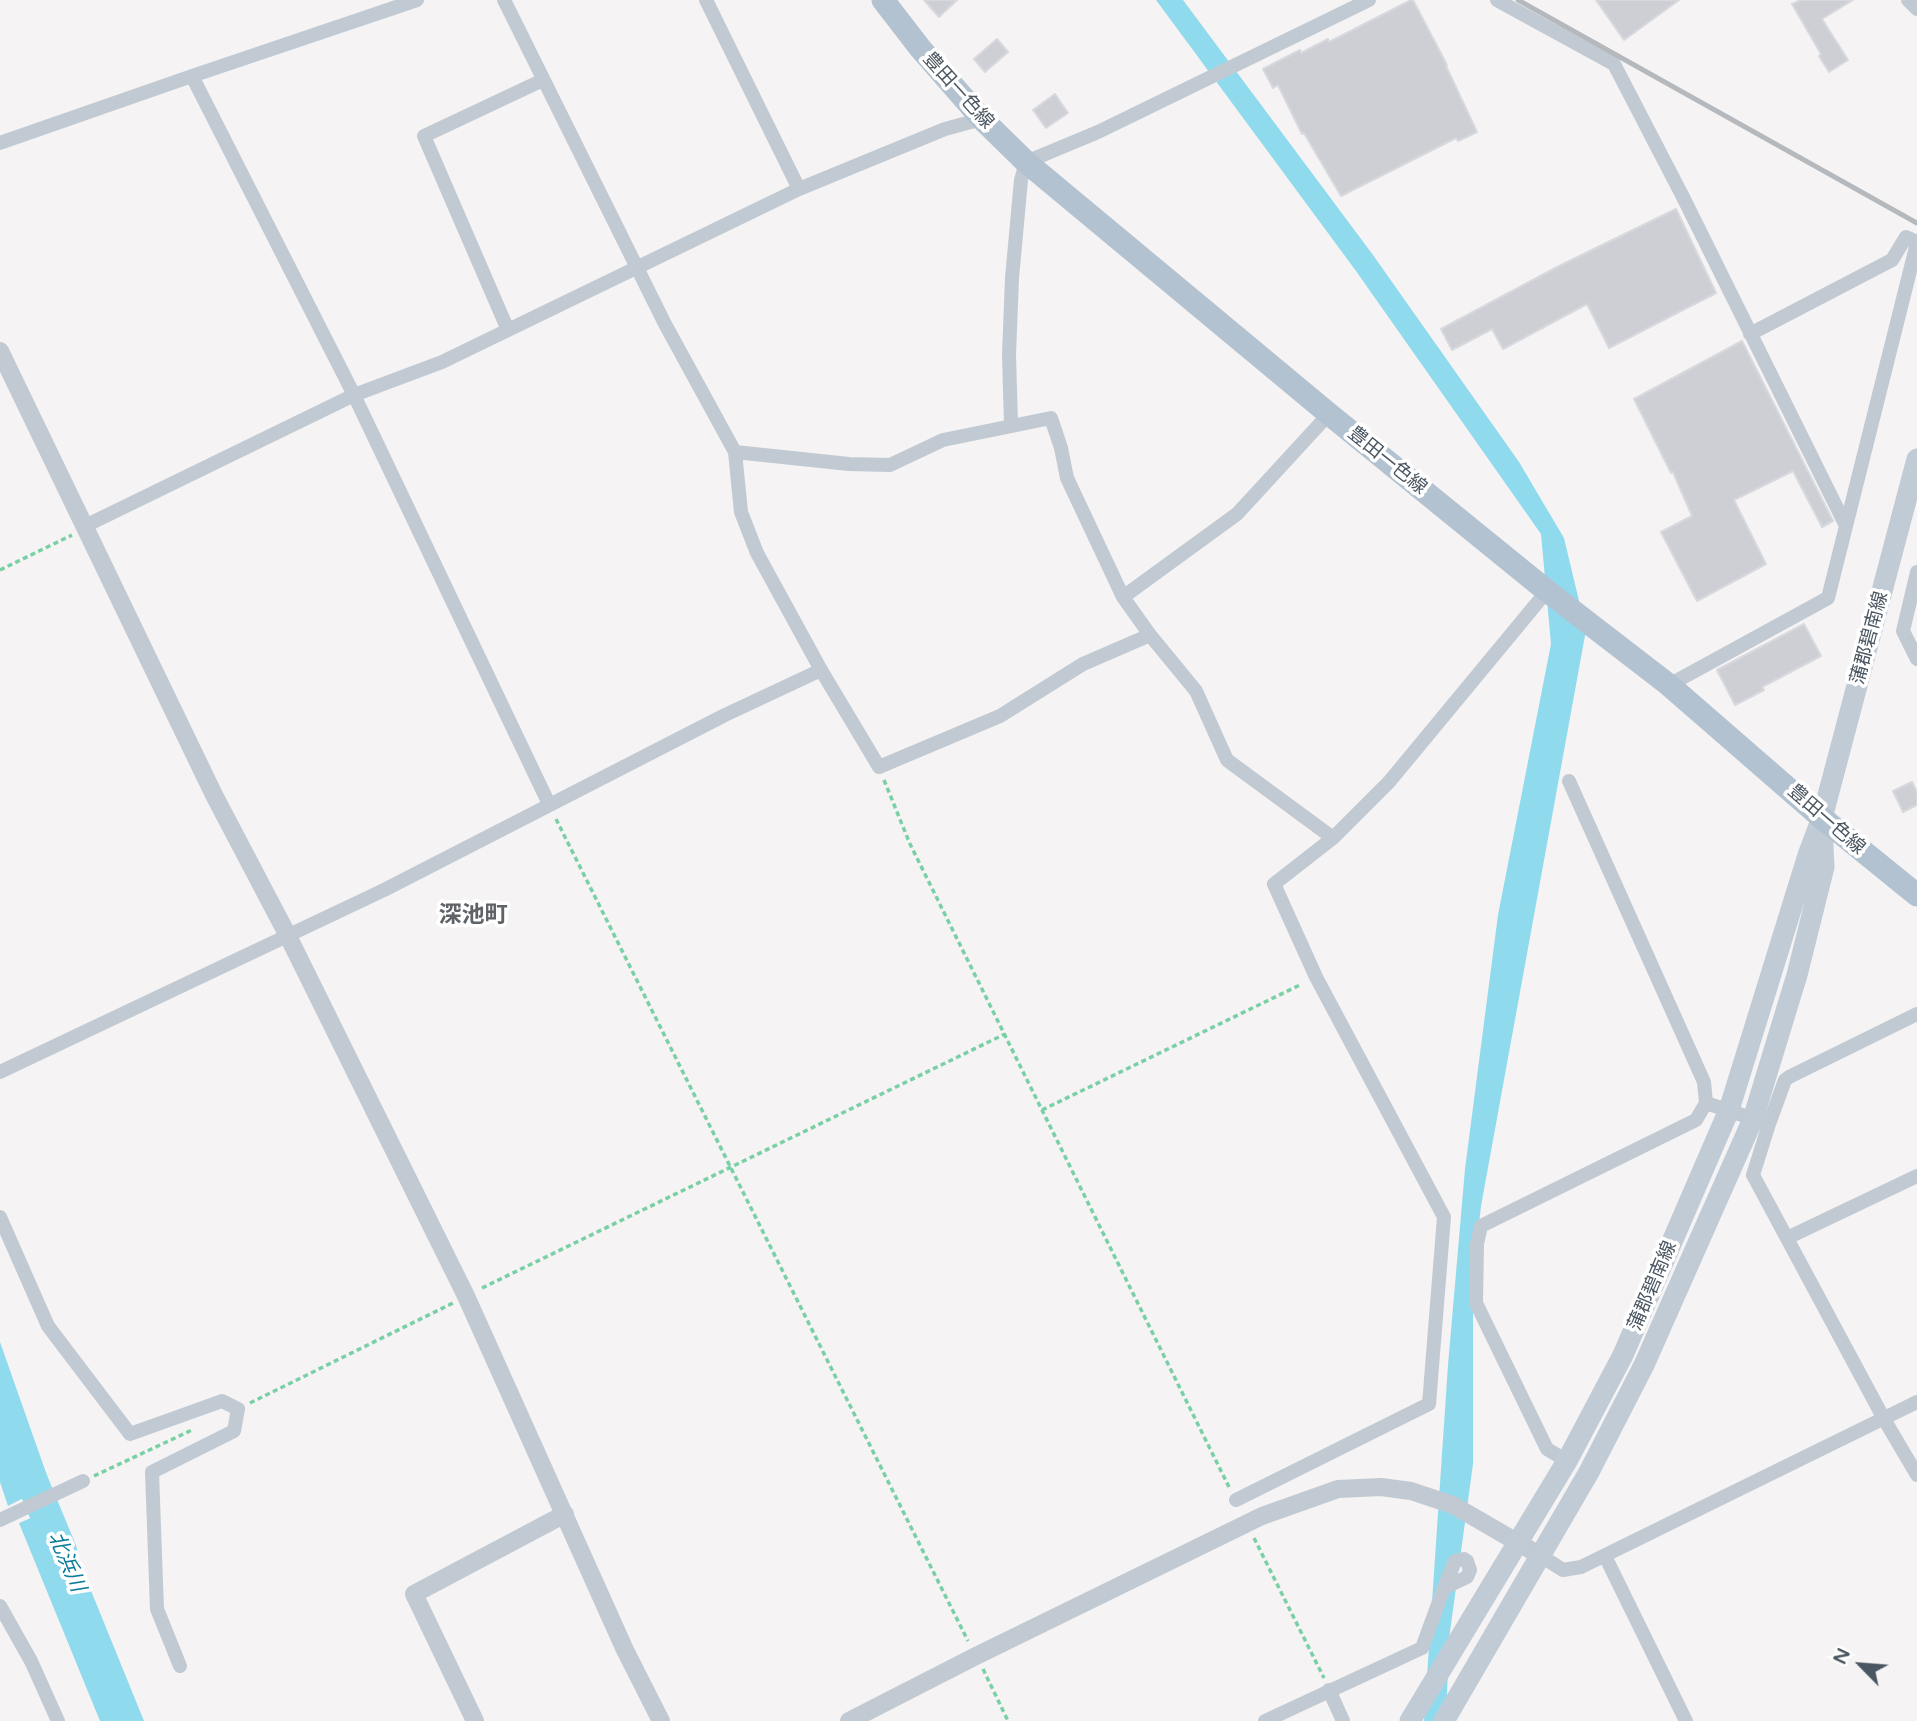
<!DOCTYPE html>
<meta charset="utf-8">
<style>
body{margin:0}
#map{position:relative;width:1917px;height:1721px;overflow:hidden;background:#f5f3f3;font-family:"Varela Round",sans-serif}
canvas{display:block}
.north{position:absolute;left:1826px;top:1630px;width:70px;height:70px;-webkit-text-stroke:5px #fff;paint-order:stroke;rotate:295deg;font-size:19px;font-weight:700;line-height:28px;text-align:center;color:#4a5661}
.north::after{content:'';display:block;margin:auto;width:24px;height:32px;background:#4a5661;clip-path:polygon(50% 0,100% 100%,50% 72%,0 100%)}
</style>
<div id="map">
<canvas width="1917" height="1721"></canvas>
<div class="north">N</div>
</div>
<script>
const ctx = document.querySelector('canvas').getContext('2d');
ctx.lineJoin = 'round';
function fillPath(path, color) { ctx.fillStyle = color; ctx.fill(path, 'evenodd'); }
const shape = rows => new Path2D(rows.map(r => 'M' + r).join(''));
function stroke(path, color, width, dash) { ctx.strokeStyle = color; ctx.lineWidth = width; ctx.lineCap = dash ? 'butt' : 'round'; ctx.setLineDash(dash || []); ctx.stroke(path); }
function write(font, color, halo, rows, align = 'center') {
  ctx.font = font + ' "Varela Round","Noto Sans JP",sans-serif'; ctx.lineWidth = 7; ctx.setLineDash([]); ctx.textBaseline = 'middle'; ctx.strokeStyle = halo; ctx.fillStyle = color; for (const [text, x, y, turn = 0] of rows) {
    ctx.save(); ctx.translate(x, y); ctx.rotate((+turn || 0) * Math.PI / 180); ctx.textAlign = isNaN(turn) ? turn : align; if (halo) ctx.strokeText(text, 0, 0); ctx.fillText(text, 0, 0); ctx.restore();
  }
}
fillPath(shape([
 [1156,0,1183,0,1373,255,1519,462,1564,538,1586,630,1481,1206,1473,1280,1473,1464,1449,1639,1446,1721,1424,1721,1448,1365,1465,1169,1498,915,1551,644,1541,534,1356,271],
 [0,1342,50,1484,8,1506,0,1482],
 [57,1507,144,1721,100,1721,19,1523]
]), '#90daee');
stroke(shape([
 [0,1404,61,1551]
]), '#90daee', 32);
const building = shape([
 [924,0,957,0,939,17,924,0],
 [1411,0,1413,0,1447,65,1446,66,1477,132,1458,141,1456,138,1341,196,1304,133,1302,134,1278,85,1273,88,1263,69,1300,50,1301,53,1328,39,1329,42,1411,0],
 [1596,0,1679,0,1624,40,1596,0],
 [1801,0,1853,0,1822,19,1848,60,1829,72,1819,56,1821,54,1792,4,1801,0],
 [997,39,1008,52,985,72,974,59,997,39],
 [1055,94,1068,113,1046,128,1033,110,1055,94],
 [1676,209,1716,293,1609,348,1587,304,1503,349,1492,329,1452,350,1441,329,1559,266,1676,209],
 [1742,341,1833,521,1822,527,1793,471,1734,500,1766,564,1697,601,1661,532,1692,516,1673,472,1671,473,1634,399,1742,341],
 [1804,624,1821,656,1762,687,1764,690,1735,705,1717,670,1804,624],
 [1912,782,1917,792,1917,805,1903,812,1893,791,1912,782]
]);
fillPath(building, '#cdcfd5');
stroke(building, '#d7d9de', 2);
stroke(shape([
 [0,570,72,535],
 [884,780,910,844,1229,1487],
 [556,819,968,1641],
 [1042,1110,1302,984],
 [482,1288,1005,1034],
 [250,1403,453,1303],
 [94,1476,192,1430],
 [1254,1538,1324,1678],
 [983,1669,1008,1721]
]), '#7ad0a6', 3.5, [5, 3.5]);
stroke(shape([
 [504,0,665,324,735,452,741,512,757,553,821,670,879,767,1000,716,1083,664,1150,635],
 [706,0,799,189],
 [1497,0,1614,64,1683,197,1845,524],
 [1908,0,1917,9],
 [192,76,354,395,549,804],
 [0,143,192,76,417,0],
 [508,330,424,136,543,80],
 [1750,334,1892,260,1906,237,1917,242],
 [1011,425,1009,355,1012,278,1021,180,1026,162,1098,132,1369,0],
 [735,452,849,464,890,465,943,440,1051,418,1061,448,1067,478,1123,597,1150,635,1196,691,1227,760,1333,838],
 [85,526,354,395,442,362,799,189,945,129,982,119],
 [1917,572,1903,631,1917,659],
 [1123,597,1237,514,1329,414],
 [1669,685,1828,598,1917,243],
 [1569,781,1704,1082,1706,1103,1769,1124,1753,1175,1884,1419,1917,1475],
 [0,1072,384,890,725,715,821,670],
 [1769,1124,1785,1080,1789,1077,1917,1014],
 [0,1217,48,1326,130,1434,222,1401,238,1409,234,1431,152,1472,157,1609,180,1666],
 [1787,1238,1917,1176],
 [1567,1461,1547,1449,1476,1303,1477,1244,1481,1226,1696,1120,1706,1103],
 [1236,1500,1429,1404,1444,1217,1316,977,1274,884,1333,838,1389,782,1547,591],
 [0,1520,83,1481],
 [1541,1556,1563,1570,1581,1567,1917,1402],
 [1605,1556,1686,1721],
 [0,1606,31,1661,58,1721],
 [1329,1690,1343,1721],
 [1265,1721,1422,1648,1444,1588,1455,1561,1464,1559,1467,1561,1470,1570,1467,1577,1444,1588]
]), '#c1cad2', 14);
stroke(shape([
 [0,351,214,795,287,934,466,1296,625,1650,661,1721],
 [475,1721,414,1594,565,1514],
 [849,1721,976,1656,1262,1516,1338,1489,1381,1487,1411,1491,1453,1505,1541,1556]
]), '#c1cad2', 18);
stroke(shape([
 [1410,1721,1567,1461,1623,1355,1729,1110,1808,855,1822,818,1917,459],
 [1444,1721,1589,1472,1644,1365,1753,1119,1797,975,1824,867,1822,827]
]), '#c1cbd6', 21);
stroke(shape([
 [883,0,920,48,982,119,1026,162,1329,414,1547,591,1669,685,1822,818,1917,895]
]), '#b3c2d1', 23);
stroke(shape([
 [1518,0,1917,223]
]), '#b5b8bd', 5);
write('19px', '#4a5661', '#fff', [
 ["豊田一色線",958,91,48],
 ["豊田一色線",1387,461,39],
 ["蒲郡碧南線",1870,638,-75],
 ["豊田一色線",1826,820,41],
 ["蒲郡碧南線",1653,1286,-67]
]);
write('italic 21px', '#0c7c9b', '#fff', [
 ["北浜川",66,1562,67]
]);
write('bold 23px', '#5f6368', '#fff', [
 ["深池町",473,916]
]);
</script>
